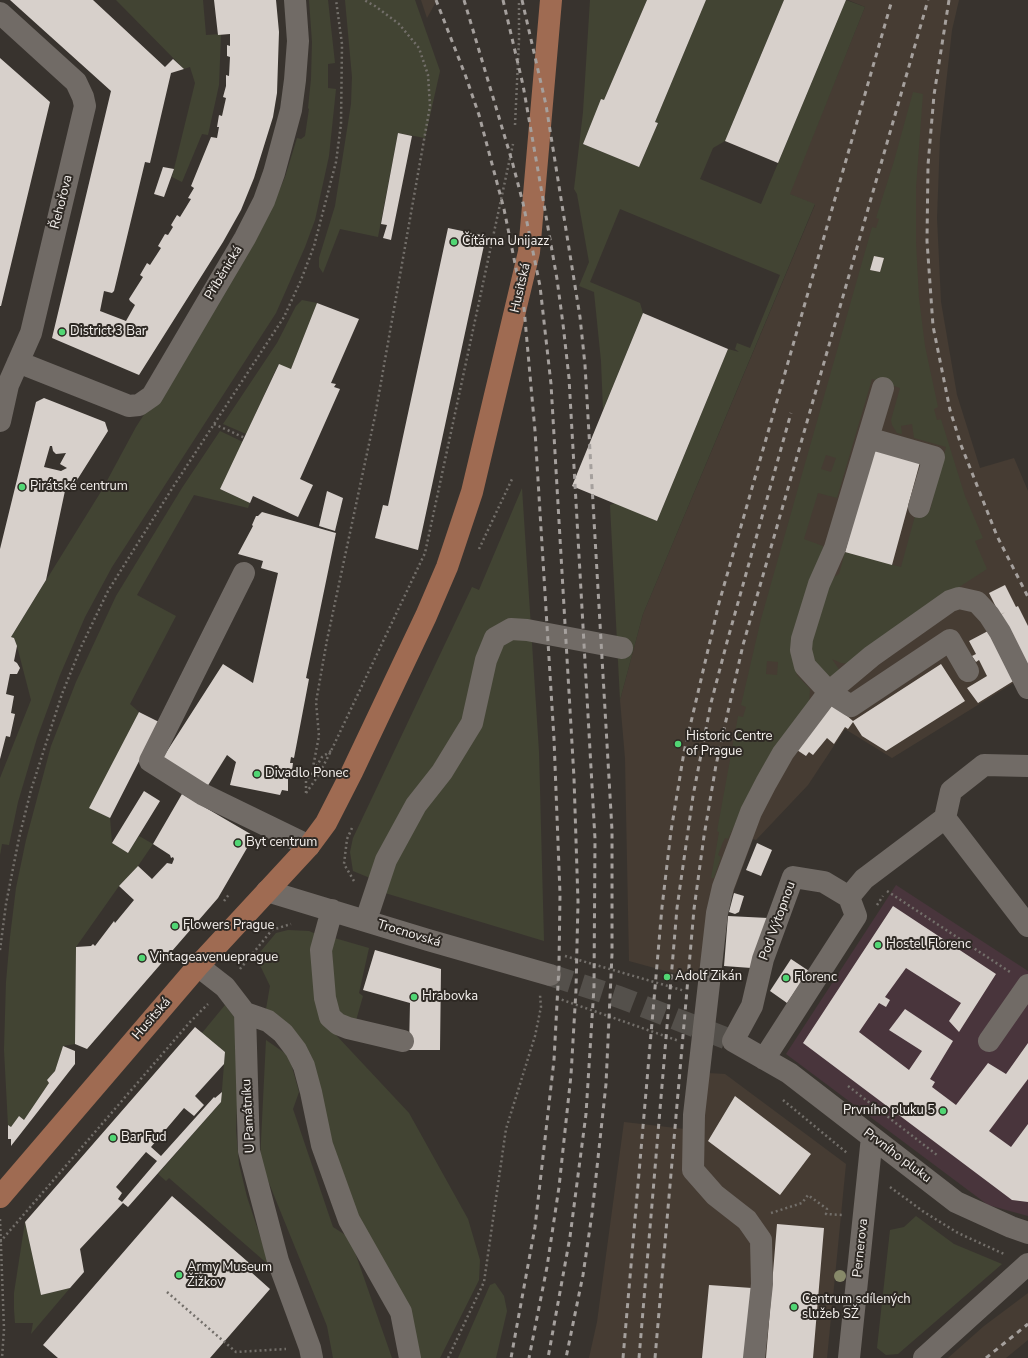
<!DOCTYPE html>
<meta charset="utf-8">
<style>
body{margin:0}
canvas{display:block;background:#38332e}
</style>
<canvas width="1028" height="1358"></canvas>
<script>
const ctx = document.querySelector('canvas').getContext('2d');
ctx.lineJoin = 'round';
function fillPath(path, color) { ctx.fillStyle = color; ctx.fill(path, 'evenodd'); }
const shape = rows => new Path2D(rows.map(r => 'M' + r).join(''));
function stroke(path, color, width, dash) { ctx.strokeStyle = color; ctx.lineWidth = width; ctx.lineCap = dash ? 'butt' : 'round'; ctx.setLineDash(dash || []); ctx.stroke(path); }
function write(font, color, halo, rows, align = 'center') {
  ctx.font = font + ' "Nunito Sans",sans-serif'; ctx.lineWidth = 4; ctx.setLineDash([]); ctx.textBaseline = 'middle'; ctx.strokeStyle = halo; ctx.fillStyle = color; for (const [text, x, y, turn = 0] of rows) {
    ctx.save(); ctx.translate(x, y); ctx.rotate((+turn || 0) * Math.PI / 180); ctx.textAlign = isNaN(turn) ? turn : align; if (halo) ctx.strokeText(text, 0, 0); ctx.fillText(text, 0, 0); ctx.restore();
  }
}
fillPath(shape([
 [896,885,1028,971,1028,1216,988,1205,786,1054]
]), '#49353c');
fillPath(shape([
 [421,0,437,0,427,18],
 [848,0,959,0,952,30,940,138,937,218,941,302,957,395,980,468,1014,458,1028,491,1028,674,892,758,845,729,808,785,756,840,753,839,729,904,713,984,629,961,625,758,620,700,643,614,815,205,789,194,865,7],
 [708,1073,725,1074,846,1164,827,1358,589,1358,597,1322,624,1122,702,1131],
 [1028,1293,1028,1340,1006,1358,948,1358,984,1326]
]), '#463c33');
fillPath(shape([
 [116,0,203,0,206,35,221,34,219,85,208,135,202,134,182,182,172,177,195,83,190,67,184,69],
 [309,0,328,0,335,63,328,64,328,88,336,89,329,156,315,220,305,247,276,313,112,567,85,617,60,675,37,738,18,802,9,845,2,844,0,855,0,778,31,700,17,646,14,638,11,637,102,490,136,427,252,247,269,214,285,177,297,138,301,139,305,136,309,109,308,108,311,79,312,42],
 [345,0,415,0,440,71,425,138,398,133,378,237,340,229,323,273,319,267,319,258,335,206,351,104,352,77],
 [590,0,647,0,604,100,601,100,583,144,639,167,658,123,655,122,706,0,784,0,725,141,713,148,700,179,761,204,846,0,865,7,790,194,815,204,643,614,620,700,610,505,615,503,657,521,728,349,739,352,735,349,737,343,750,348,780,275,620,209,590,282,640,303,643,313,603,410,601,361,594,292,579,286,589,262,577,194,574,189,583,112],
 [913,92,923,94,916,188,916,242,919,298,925,346,938,407,934,409,937,420,941,419,965,496,983,538,975,541,987,569,933,604,849,664,841,663,832,659,840,671,833,676,828,676,814,664,811,644,830,579,839,574,845,552,901,567,915,516,930,510,946,447,914,438,912,424,901,426,902,434,897,433,892,425,891,420,900,388,872,379,837,498,818,493,804,539,823,546,823,550,793,661,797,675,810,689,809,705,774,751,754,783,728,839,725,838,723,842,718,855,721,857,714,878,711,878,719,832,717,831,738,716,743,717,746,707,741,705,761,619,872,227,876,228,879,219,876,218,894,161],
 [874,256,884,258,880,272,870,270],
 [826,455,836,458,831,472,821,469],
 [767,661,778,662,777,675,766,674],
 [302,300,317,303,291,369,278,365,246,434,223,424,277,343,296,306],
 [220,431,243,442,220,489,250,503,248,508,194,495,137,595,176,616,130,704,139,712,90,807,110,818,112,843,128,853,139,836,153,844,138,866,119,886,76,947,75,1044,63,1046,55,1071,47,1080,49,1083,24,1120,19,1116,11,1127,8,1125,4,1050,6,982,10,937,16,888,26,840,51,746,76,682,116,596,182,488],
 [522,488,539,752,544,941,385,893,387,885,353,871,350,852,353,838,472,587,479,590],
 [288,930,309,931,316,934,336,1035,409,1113,468,1219,480,1260,479,1280,440,1358,419,1358,357,1213,318,1102,266,1009,270,986,256,957,276,933],
 [331,937,369,948,359,993,363,996,355,1024,336,1012],
 [225,1005,238,1022,240,1031,236,1130,239,1164,247,1197,270,1266,169,1178,166,1181,158,1174,221,1102,225,1052,202,1033],
 [266,1040,289,1056,299,1092,293,1109,333,1227,350,1238,392,1358,333,1358,327,1326,260,1161],
 [916,1216,954,1244,1002,1264,898,1354,886,1355,877,1348,890,1230,904,1227],
 [25,1222,41,1295,70,1288,31,1334,33,1323,15,1323,14,1309,14,1293],
 [495,1283,504,1296,507,1311,496,1358,458,1358,490,1285]
]), '#424433');
fillPath(shape([
 [10,0,93,0,165,67,173,59,184,69,171,73,150,163,145,162,114,291,112,293,104,291,100,311,126,321,135,305,130,301,129,299,143,277,140,275,147,263,150,265,161,248,158,246,165,234,168,235,173,227,171,225,177,215,180,217,191,199,188,198,194,188,191,186,211,137,217,138,219,127,217,127,219,115,222,116,226,98,223,97,226,86,226,75,229,76,230,57,227,56,227,45,230,46,230,34,218,35,214,0,276,0,279,32,277,93,273,117,254,178,241,210,223,242,139,375,52,338,111,91],
 [647,0,706,0,655,122,658,123,639,167,583,144,601,99,604,100],
 [784,0,846,0,778,163,725,141],
 [0,58,50,102,1,306,0,306],
 [398,133,412,136,391,240,383,238,387,225,381,224],
 [163,167,174,169,164,197,154,194],
 [448,228,486,236,418,550,375,538,383,505,388,506],
 [874,256,884,258,880,272,870,270],
 [317,303,359,319,331,383,336,384,334,387,340,389,300,479,313,485,298,517,253,496,250,503,220,489,279,364,291,369],
 [643,313,728,349,657,521,572,486],
 [44,398,105,422,108,431,72,488,66,486,46,580,11,637,14,638,17,646,14,661,17,663,20,668,17,674,10,674,6,694,14,696,11,713,15,714,10,737,6,736,0,759,0,549,36,402],
 [50,446,52,446,53,451,56,454,66,453,60,464,67,468,61,471,44,467],
 [873,450,920,462,892,565,845,552],
 [327,491,343,498,335,531,319,526],
 [262,512,336,533,306,678,309,679,294,758,291,757,290,763,293,763,291,779,288,778,288,791,282,790,280,795,230,785,236,762,227,755,207,787,162,759,223,664,253,683,278,573,261,568,263,561,238,554,253,526,252,525,256,516,258,516],
 [1005,585,1016,607,1018,606,1028,626,1028,669,999,616,1005,612,1000,615,989,593],
 [988,631,1015,680,978,703,967,688,987,676,979,660,976,662,972,656,976,654,969,641],
 [941,664,965,701,886,751,862,736,853,722,848,729,845,727,834,744,827,738,813,755,809,752,806,756,797,750,833,704,853,721],
 [139,712,159,722,110,818,89,808],
 [144,791,160,801,128,853,112,843],
 [182,794,254,836,218,898,87,1049,75,1044,76,947,91,946,93,944,95,946,114,921,115,923,134,900,119,886,138,866,152,879,167,863,172,864,174,859,173,857,171,858,170,855,153,844],
 [757,843,772,850,761,876,746,870],
 [734,893,744,896,739,912,735,914,729,912],
 [893,906,996,974,959,1032,949,1021,961,1003,906,968,885,997,890,1000,886,1007,879,1003,859,1032,909,1070,922,1051,889,1030,905,1009,953,1041,930,1079,935,1082,932,1087,956,1105,988,1063,1006,1074,1028,1043,1028,1079,989,1131,1011,1147,1028,1124,1028,1202,1012,1200,803,1043],
 [728,916,768,918,765,969,724,966],
 [375,950,441,969,440,1050,409,1050,410,1003,363,990],
 [791,959,809,971,787,1003,770,991],
 [195,1027,225,1052,224,1064,195,1096,204,1105,194,1116,184,1108,151,1147,161,1156,214,1097,215,1098,222,1092,221,1102,128,1207,123,1203,80,1249,84,1272,70,1288,41,1295,25,1222],
 [146,1152,157,1161,122,1202,118,1199,122,1193,116,1187],
 [63,1046,75,1051,75,1064,11,1146,11,1139,8,1139,8,1125,11,1127,19,1116,24,1120,49,1083,47,1080,55,1071],
 [735,1096,811,1154,780,1195,708,1141],
 [172,1196,255,1268,251,1272,270,1289,210,1358,58,1358,43,1345],
 [777,1224,824,1228,813,1358,766,1358],
 [709,1285,752,1288,746,1358,702,1358]
]), '#d7d0cb');
stroke(shape([
 [550,975,619,997,733,1041]
]), '#54504b', 22, [22, 11]);
stroke(shape([
 [515,125,519,40,519,0],
 [214,424,245,438],
 [479,549,513,477],
 [331,751,322,757,315,769,313,767,319,736,316,702,327,640,375,416,430,106,428,75,419,48,399,24,375,6,364,0],
 [306,793,318,776,331,751,425,553,513,144],
 [306,793,306,781,315,769],
 [352,828,347,839,344,864,354,881],
 [887,891,1010,972],
 [224,901,230,893],
 [877,905,883,896],
 [0,950,6,904,19,838,31,790,62,694,81,647,108,591,173,487,284,317,301,280,314,246,336,162,341,124,342,44,336,0],
 [565,956,685,991],
 [240,969,272,930,291,924],
 [557,998,679,1041],
 [848,1086,937,1155],
 [783,1100,847,1153],
 [890,1187,924,1212,958,1233,1004,1254],
 [771,1213,802,1203,808,1195,827,1209,826,1214,842,1215],
 [0,1219,4,1329,2,1358],
 [0,1242,190,1022,208,1004],
 [167,1292,236,1352,286,1349],
 [448,1358,484,1282,506,1129,535,1036,541,1007,540,995]
]), '#736f6a', 2.5, [2, 3]);
stroke(shape([
 [0,13,76,82,83,97,85,106,31,333,8,385,0,421],
 [18,362,129,406,139,405,152,396,245,238,264,201,274,173,291,110,295,80,298,41,295,0],
 [883,388,835,548,819,584,802,639,801,650,805,666,829,692,872,656,950,601,959,598,977,602,989,615,1000,632,1028,688],
 [868,438,934,457,919,507],
 [244,573,150,761,202,794,309,846],
 [1028,766,984,765,951,791,945,818,1028,926],
 [267,891,428,940,550,975],
 [849,897,864,879,945,818],
 [332,910,321,950,325,998,330,1017,338,1024,348,1028,403,1041],
 [366,920,386,860,416,805,442,772,472,723,486,660,495,638,511,629,527,630,622,648],
 [198,966,225,987,245,1013,249,1151,278,1261,310,1348,312,1358],
 [245,1013,268,1021,283,1033,296,1050,304,1066,311,1092,322,1145,349,1220,401,1312,410,1358],
 [989,1041,1028,985],
 [764,1059,856,916,849,897,824,882,793,877,763,959,752,1006,733,1041,789,1073,956,1202,1011,1227,1028,1233],
 [754,1358,762,1284,761,1240,747,1220,715,1195,693,1170,694,1115,717,913,723,887,751,812,766,783,783,753,829,692,851,706,950,640,968,671],
 [849,1358,872,1137],
 [924,1358,1028,1264]
]), '#716b66', 22);
stroke(shape([
 [0,1197,198,966,309,846,326,823,352,772,426,616,447,567,472,492,529,252,551,0]
]), '#9f6b52', 22);
stroke(shape([
 [436,0,466,77,479,115,504,209,524,308,535,431,554,739,560,894,559,966,554,1060,535,1227,511,1358],
 [464,0,512,161,523,203,540,286,551,384,574,778,578,902,576,990,571,1075,559,1187,547,1267,529,1358],
 [503,0,523,85,557,279,563,324,569,378,595,839,594,987,586,1114,570,1237,548,1358],
 [522,0,546,105,580,317,585,365,612,830,612,954,606,1084,592,1214,583,1275,566,1358],
 [949,0,934,95,928,165,927,241,933,326,950,410,961,445,997,536,1028,597],
 [623,1358,662,907,671,831,684,752,719,603,892,0],
 [639,1358,677,908,693,796,711,703,727,642,791,413],
 [655,1358,694,909,704,836,716,765,743,645,928,0],
 [986,1358,1028,1324]
]), '#a5a09d', 3, [5, 5]);
ctx.fillStyle = '#878969';
for (const [x, y] of [
 [840,1276]
]) { ctx.beginPath(); ctx.arc(x, y, 6, 0, 2 * Math.PI); ctx.fill(); }
for (const [x, y, r, color] of [
 [454,242,4,"#51d674"],
 [62,332,4,"#51d674"],
 [22,487,4,"#51d674"],
 [678,744,4,"#51d674"],
 [257,774,4,"#51d674"],
 [238,843,4,"#51d674"],
 [175,926,4,"#51d674"],
 [878,945,4,"#51d674"],
 [142,958,4,"#51d674"],
 [667,977,4,"#51d674"],
 [786,978,4,"#51d674"],
 [414,997,4,"#51d674"],
 [943,1111,4,"#51d674"],
 [113,1138,4,"#51d674"],
 [179,1275,4,"#51d674"],
 [794,1307,4,"#51d674"]
]) { const dot = new Path2D(); dot.arc(x, y, r, 0, 2 * Math.PI); ctx.fillStyle = color; ctx.fill(dot); stroke(dot, '#2e2924', 1.5); }
write('13px', '#f5f1ee', '#2e2924', [
 ["Řehořova",62,202,-76],
 ["Příběnická",224,273,-59],
 ["Husitská",521,288,-77],
 ["Pod Výtopnou",778,921,-70],
 ["Trocnovská",409,934,17],
 ["Husitská",152,1019,-49],
 ["U Památníku",249,1116,-93],
 ["Prvního pluku",897,1156,37],
 ["Pernerova",861,1248,-84]
]);
write('13px', '#f5f1ee', '#2e2924', [
 ["Čítárna Unijazz",462,242],
 ["District 3 Bar",70,332],
 ["Pirátské centrum",30,487],
 ["Historic Centre",686,737],
 ["of Prague",686,752],
 ["Divadlo Ponec",265,774],
 ["Byt centrum",246,843],
 ["Flowers Prague",183,926],
 ["Hostel Florenc",886,945],
 ["Vintageavenueprague",150,958],
 ["Adolf Zikán",675,977],
 ["Florenc",794,978],
 ["Hrabovka",422,997],
 ["Prvního pluku 5",935,1111,"right"],
 ["Bar Fud",121,1138],
 ["Army Museum",187,1268],
 ["Žižkov",187,1283],
 ["Centrum sdílených",802,1300],
 ["služeb SŽ",802,1315]
], 'left');
</script>
